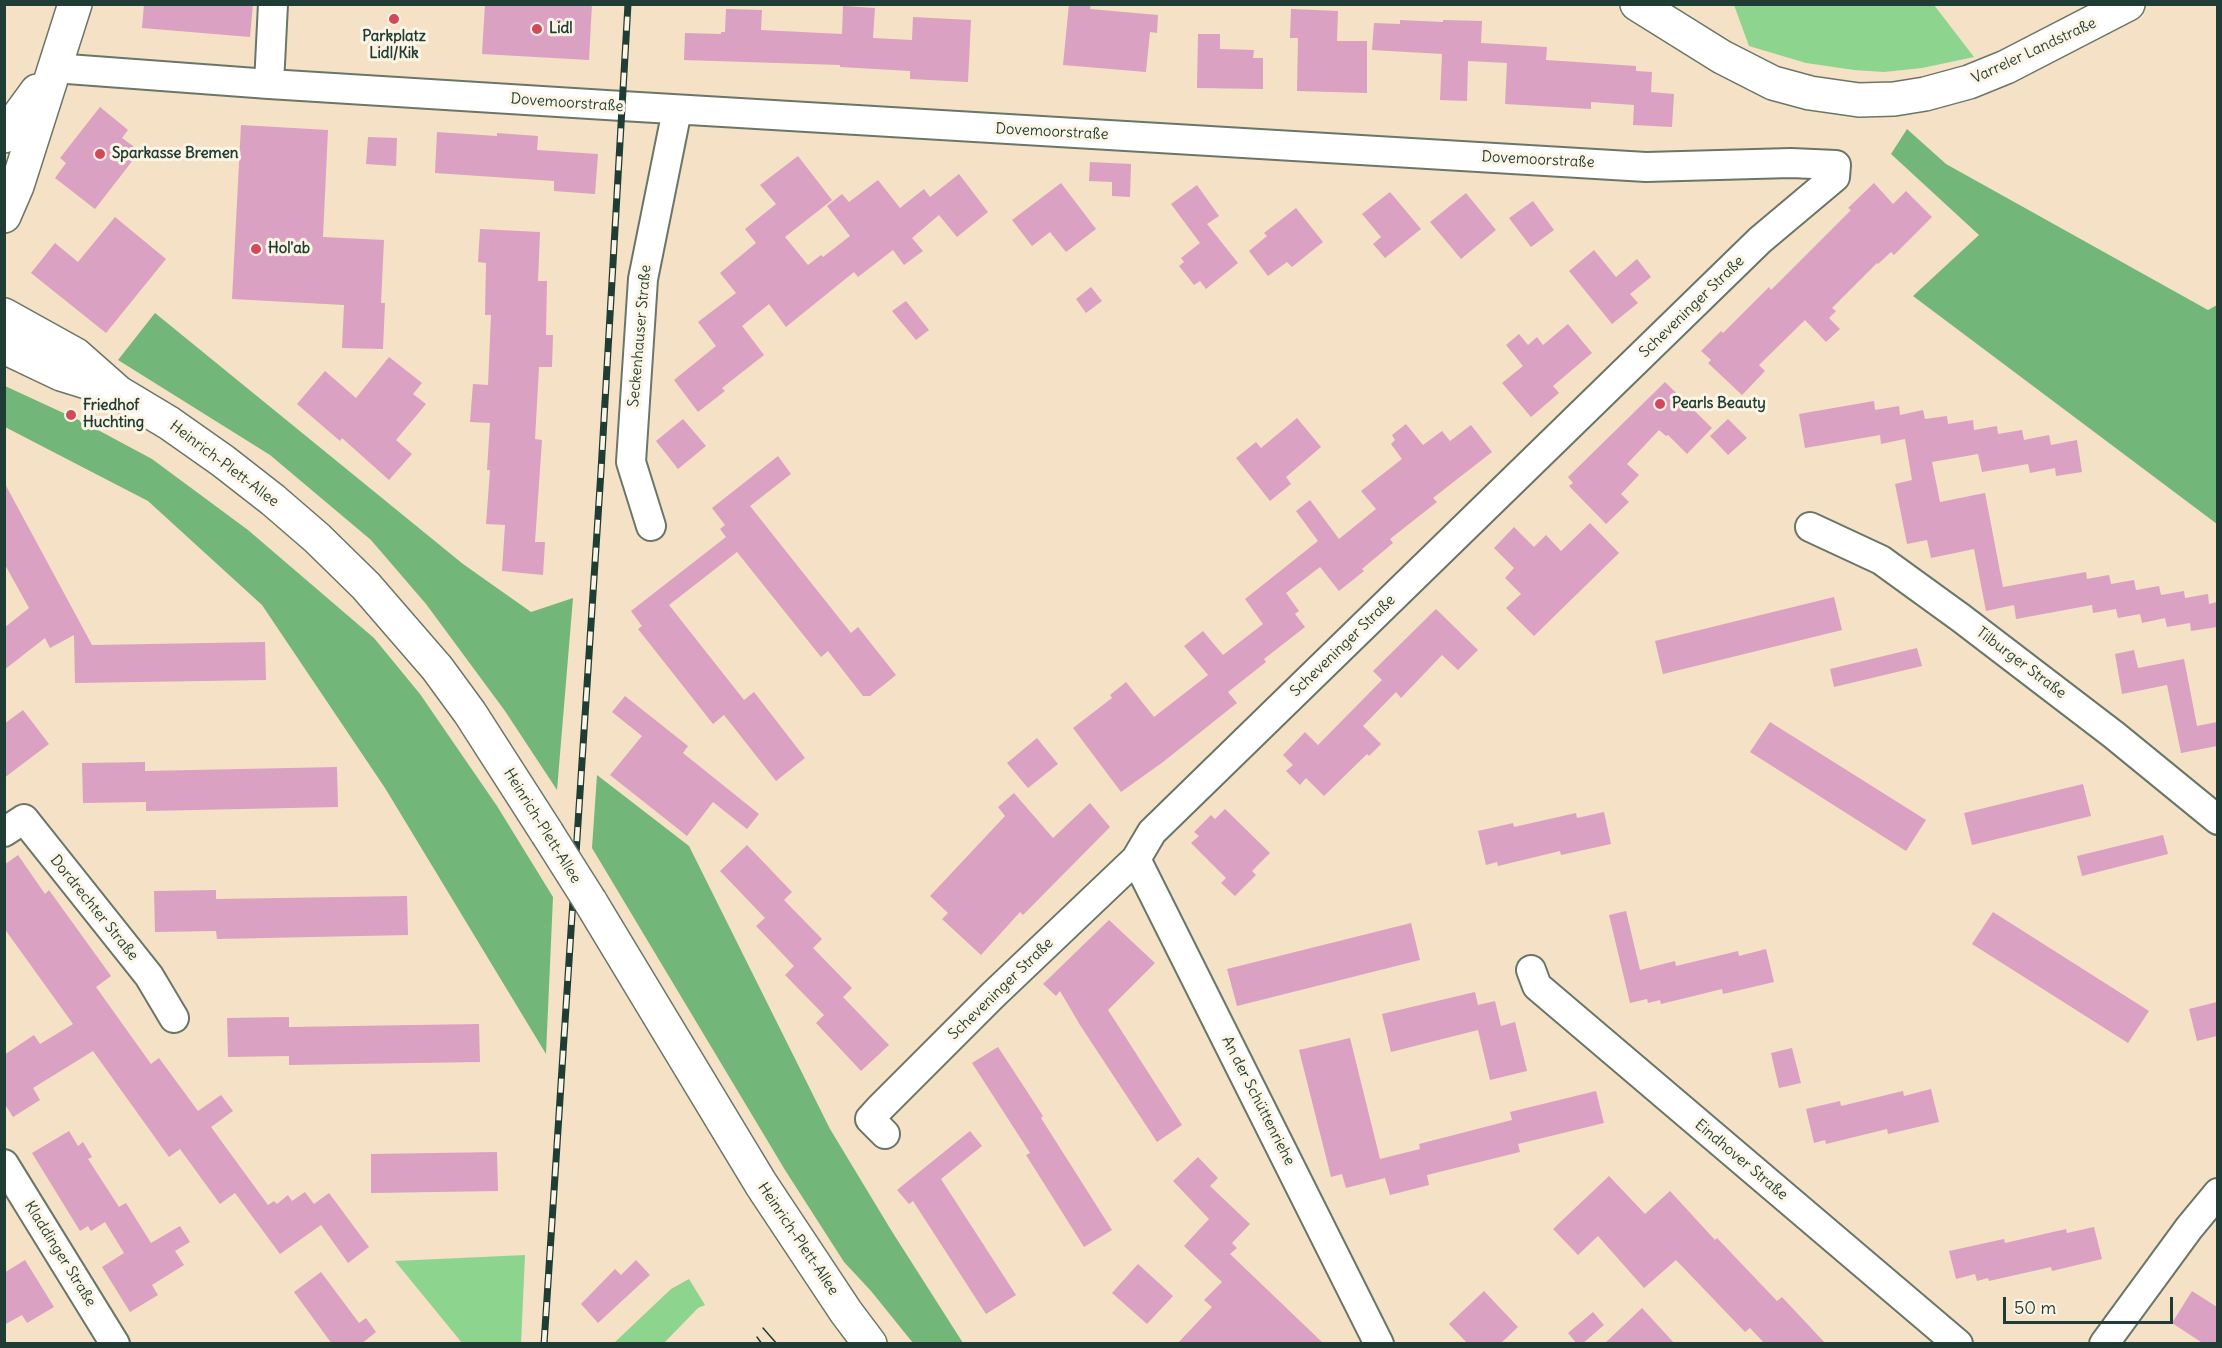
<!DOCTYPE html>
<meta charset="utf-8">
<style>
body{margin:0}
#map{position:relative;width:2222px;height:1348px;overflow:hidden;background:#f5e1c5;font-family:Delius,sans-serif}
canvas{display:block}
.frame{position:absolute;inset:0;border:6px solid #1f3d34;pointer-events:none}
.scale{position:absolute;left:2003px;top:1297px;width:170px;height:27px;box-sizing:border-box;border:3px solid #1f3d34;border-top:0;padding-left:8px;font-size:18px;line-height:21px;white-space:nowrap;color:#1f3d34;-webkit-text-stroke:4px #fcf5e5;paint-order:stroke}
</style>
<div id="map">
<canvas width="2222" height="1348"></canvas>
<div class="frame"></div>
<div class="scale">50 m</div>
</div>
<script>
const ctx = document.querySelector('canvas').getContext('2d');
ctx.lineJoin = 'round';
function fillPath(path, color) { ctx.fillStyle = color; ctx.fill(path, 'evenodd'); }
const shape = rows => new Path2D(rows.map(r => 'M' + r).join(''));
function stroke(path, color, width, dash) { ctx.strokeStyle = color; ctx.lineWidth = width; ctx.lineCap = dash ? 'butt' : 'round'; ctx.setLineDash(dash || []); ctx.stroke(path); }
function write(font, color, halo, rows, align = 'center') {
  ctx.font = font + ' Delius,sans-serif'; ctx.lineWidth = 6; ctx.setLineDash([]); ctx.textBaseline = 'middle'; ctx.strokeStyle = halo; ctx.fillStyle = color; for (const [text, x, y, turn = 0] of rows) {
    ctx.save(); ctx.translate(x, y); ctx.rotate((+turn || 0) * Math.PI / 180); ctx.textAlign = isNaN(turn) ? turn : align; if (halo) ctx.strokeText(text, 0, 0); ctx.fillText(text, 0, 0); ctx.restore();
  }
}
fillPath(shape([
 [1734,5,1934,5,1974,57,1922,68,1884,72,1854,70,1806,63,1749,46],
 [525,1255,521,1344,462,1343,395,1261],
 [689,1279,705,1305,698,1308,664,1343,614,1343,671,1289]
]), '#8dd48f');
fillPath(shape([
 [1907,129,1946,164,2208,310,2217,305,2217,524,1913,296,1979,235,1891,154],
 [155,313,463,564,531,612,573,598,557,790,505,711,426,604,371,540,270,455,118,360],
 [5,386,83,422,152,459,248,530,374,638,420,694,497,806,553,897,546,1054,385,788,262,605,148,501,5,427],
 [597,775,689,846,830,1129,891,1230,963,1343,913,1343,871,1291,844,1262,785,1170,592,848]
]), '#72b67a');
fillPath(shape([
 [144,4,253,4,250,37,142,28],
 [485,4,592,4,589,60,482,54],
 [1069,4,1091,4,1090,9,1158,15,1157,33,1150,32,1146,72,1063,65],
 [843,6,875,8,873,38,912,40,913,17,971,20,968,82,910,79,910,71,840,67,840,65,684,60,685,33,721,34,721,32,725,32,726,9,762,10,761,30,842,34],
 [1291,9,1338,11,1337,41,1367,41,1367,93,1297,91,1298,38,1290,38],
 [1400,20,1443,22,1443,20,1482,21,1481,43,1547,47,1546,60,1636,66,1636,71,1652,72,1651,92,1674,94,1672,127,1633,125,1634,105,1591,102,1591,109,1505,104,1507,63,1468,61,1467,101,1440,100,1442,54,1372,50,1374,23,1400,24],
 [1198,34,1220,34,1220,49,1254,50,1253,58,1263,58,1263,89,1197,88],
 [100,107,128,130,122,138,140,151,95,209,55,178,66,163,60,158],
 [241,125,328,130,323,237,384,240,381,303,385,303,383,349,342,348,344,305,232,299],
 [437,132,497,136,497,133,538,136,537,150,598,154,595,194,554,191,554,181,435,173],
 [368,137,397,138,396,166,366,164],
 [798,156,832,200,785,237,808,265,821,255,823,257,850,236,827,206,842,194,849,202,878,180,900,208,924,189,930,197,959,174,988,212,957,237,939,215,912,238,923,251,904,265,893,250,858,277,854,272,786,327,769,304,742,326,764,355,722,388,725,391,698,412,674,380,716,346,698,322,736,293,720,273,756,243,745,229,776,204,760,185],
 [1090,162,1131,164,1130,197,1112,196,1112,182,1089,181],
 [1061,183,1096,229,1066,252,1050,232,1032,246,1012,220],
 [1874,183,1893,204,1906,191,1932,217,1894,255,1891,252,1878,264,1877,263,1832,308,1836,311,1829,318,1840,329,1826,342,1805,320,1759,365,1765,371,1742,395,1708,363,1711,360,1701,351,1721,331,1723,333,1769,287,1771,290,1851,210,1848,208],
 [1197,185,1219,216,1207,224,1238,263,1206,289,1200,281,1194,285,1179,266,1184,262,1181,258,1200,243,1171,204],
 [1390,192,1421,229,1385,258,1373,244,1381,237,1362,214],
 [1466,193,1496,230,1461,259,1430,222],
 [1533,201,1554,230,1531,247,1509,218],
 [1296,208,1323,242,1292,267,1287,262,1268,276,1249,251,1267,236,1264,233],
 [115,217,166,259,106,333,31,273,55,243,78,262],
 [480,229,540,232,538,281,547,281,546,335,553,335,552,367,539,367,535,439,542,440,535,542,545,542,543,575,502,571,505,525,486,524,490,470,487,470,490,423,470,422,473,384,488,385,491,315,485,315,486,263,478,262],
 [1594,250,1616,277,1637,259,1651,277,1630,294,1638,303,1612,324,1569,271],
 [1091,287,1102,301,1086,313,1076,299],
 [906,301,929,330,916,340,892,311],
 [1568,324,1592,353,1553,386,1559,393,1531,417,1502,383,1523,366,1506,345,1519,334,1528,345,1537,337,1543,345],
 [389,357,422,383,413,394,426,404,396,440,412,454,389,480,342,438,340,441,297,404,325,371,356,398],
 [1665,382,1712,428,1687,454,1668,435,1666,436,1659,430,1627,464,1639,475,1621,494,1629,502,1606,524,1569,486,1573,483,1568,477],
 [1874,401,1875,410,1899,406,1900,415,1923,410,1925,419,1947,416,1948,424,1973,420,1974,430,1997,426,1998,434,2022,430,2024,440,2049,435,2051,445,2077,440,2082,472,2056,476,2055,468,2030,473,2028,464,1982,472,1978,454,1932,462,1940,502,1985,493,2003,587,2086,572,2087,579,2109,575,2111,584,2134,580,2136,590,2159,586,2161,595,2184,591,2185,598,2208,594,2209,604,2217,602,2217,627,2191,631,2190,623,2167,627,2165,618,2142,623,2140,614,2118,618,2116,609,2093,613,2092,605,2016,619,2014,605,1986,611,1974,549,1931,558,1927,540,1907,544,1895,484,1912,480,1905,439,1881,444,1880,435,1805,448,1799,414],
 [1297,418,1321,447,1286,477,1291,484,1270,501,1236,458,1256,442,1261,448],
 [683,419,706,446,678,469,656,441],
 [1728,419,1747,438,1728,455,1710,436],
 [1406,424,1423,445,1442,431,1450,441,1471,425,1492,452,1433,498,1437,502,1390,539,1393,543,1362,569,1364,571,1339,591,1320,567,1286,593,1299,611,1295,614,1305,627,1264,659,1266,662,1228,692,1237,703,1163,762,1121,792,1073,728,1112,698,1110,695,1126,682,1154,717,1208,675,1184,646,1203,631,1223,655,1263,624,1245,599,1318,541,1296,511,1310,500,1339,539,1376,509,1361,491,1402,459,1391,444,1395,440,1392,435],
 [778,456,791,474,750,506,851,633,858,627,896,675,870,696,863,696,828,651,821,657,737,552,669,605,744,700,754,692,805,758,776,781,724,715,713,724,638,629,642,626,631,611,726,537,720,529,725,525,712,508],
 [4,482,92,645,265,642,266,680,75,683,74,635,50,648,45,638,4,670,4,628,29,608,4,563],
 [1590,523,1619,553,1534,636,1506,608,1521,594,1505,578,1514,568,1494,548,1514,527,1534,547,1546,535,1561,551],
 [1834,597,1842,630,1663,674,1655,641],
 [1436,609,1478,650,1458,670,1442,655,1401,698,1396,692,1363,726,1381,744,1369,756,1367,754,1324,796,1306,778,1300,785,1286,771,1293,765,1283,755,1305,732,1318,745,1382,680,1373,671],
 [1917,648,1922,666,1834,687,1830,669],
 [2134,650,2138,668,2184,659,2197,726,2217,722,2217,746,2181,753,2167,685,2122,694,2115,654],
 [625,696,688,746,683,753,759,814,747,829,713,802,687,836,610,775,642,736,612,712],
 [23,710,49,744,4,778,4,724],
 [1770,722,1926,820,1906,851,1750,752],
 [1037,738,1058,764,1028,788,1007,763],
 [145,762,145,771,337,767,338,807,146,811,146,802,83,803,82,763],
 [2083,784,2091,816,1972,845,1964,813],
 [1014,793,1053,838,1090,803,1110,827,1023,915,1020,912,981,955,942,919,948,913,930,896,1005,816,998,807],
 [1225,809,1270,853,1252,871,1256,875,1235,896,1221,883,1226,878,1191,843,1199,836,1194,832,1211,815,1215,819],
 [1604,812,1611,844,1561,855,1560,851,1498,866,1497,862,1486,865,1478,831,1513,823,1514,827,1576,813,1577,818],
 [2163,835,2168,854,2082,876,2077,856],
 [747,845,792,892,784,900,822,939,813,948,852,988,843,997,889,1045,861,1071,816,1023,824,1015,785,975,794,966,756,926,765,918,720,871],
 [18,855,45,894,49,890,111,976,96,987,151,1064,159,1058,198,1111,221,1095,233,1111,211,1127,268,1205,274,1201,277,1204,288,1195,292,1201,305,1192,314,1204,329,1193,369,1247,348,1263,321,1225,280,1254,235,1193,220,1204,180,1149,169,1157,93,1051,33,1088,40,1100,13,1117,4,1103,4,1055,34,1035,40,1044,73,1024,4,928,4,865],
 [216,890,216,899,407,896,408,935,217,939,216,931,155,932,154,891],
 [1626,911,1640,970,1675,961,1676,966,1738,951,1739,956,1766,949,1774,982,1723,994,1722,989,1661,1004,1660,1000,1648,1003,1647,999,1630,1003,1609,915],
 [1993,912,2149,1011,2128,1043,1972,944],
 [1109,920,1155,963,1108,1010,1182,1125,1157,1142,1080,1025,1060,991,1056,996,1043,984],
 [1411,923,1420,960,1237,1006,1227,969],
 [1475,992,1478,1005,1495,1001,1501,1026,1515,1022,1527,1071,1490,1080,1478,1030,1391,1052,1382,1014],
 [2217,1002,2217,1036,2197,1041,2189,1009],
 [289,1017,289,1027,479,1024,480,1062,289,1065,289,1056,228,1057,227,1018],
 [1350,1038,1380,1159,1420,1149,1419,1144,1512,1120,1510,1112,1596,1091,1604,1123,1518,1144,1520,1152,1427,1175,1429,1185,1390,1195,1385,1178,1346,1188,1342,1174,1331,1177,1299,1050],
 [998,1047,1043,1116,1041,1118,1112,1230,1084,1247,1026,1155,1030,1153,972,1063],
 [1792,1048,1801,1083,1779,1088,1771,1053],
 [1931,1089,1939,1122,1888,1134,1887,1129,1826,1144,1825,1140,1814,1143,1806,1109,1840,1101,1841,1106,1903,1091,1904,1096],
 [69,1131,78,1146,83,1142,92,1157,88,1159,119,1207,126,1203,151,1243,180,1226,190,1242,175,1251,184,1265,152,1285,158,1295,130,1312,102,1267,124,1253,105,1222,91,1231,88,1226,80,1231,32,1153],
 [970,1131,982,1146,941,1179,1016,1295,986,1314,913,1201,909,1204,897,1190],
 [497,1152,498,1191,371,1193,371,1154],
 [1198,1157,1218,1178,1210,1186,1250,1224,1232,1243,1237,1248,1230,1254,1324,1344,1177,1344,1212,1307,1204,1300,1222,1282,1184,1246,1209,1219,1173,1181],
 [1609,1176,1645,1214,1670,1191,1715,1240,1717,1238,1777,1301,1782,1297,1826,1344,1765,1344,1750,1328,1745,1332,1676,1260,1644,1288,1598,1236,1578,1255,1553,1229],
 [2094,1227,2102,1259,2052,1271,2051,1267,1989,1281,1988,1278,1977,1281,1975,1274,1956,1279,1949,1251,2004,1239,2005,1243,2066,1229,2067,1233],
 [25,1260,54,1307,27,1323,22,1315,4,1325,4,1273],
 [636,1260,650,1275,598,1323,581,1304,615,1269,621,1275],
 [1138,1264,1173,1296,1147,1324,1112,1293],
 [321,1272,359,1323,366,1318,376,1332,361,1344,332,1344,294,1292],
 [1484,1291,1518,1327,1500,1344,1468,1344,1449,1324],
 [2192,1291,2217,1307,2217,1344,2204,1344,2172,1323],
 [1642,1308,1675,1344,1604,1344],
 [1593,1312,1604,1325,1582,1344,1577,1344,1568,1333]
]), '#daa1c2');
const minor = shape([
 [54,68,269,84,622,106,1646,167,1791,163,1836,165,1835,177,1760,240,1152,832,1136,859,993,995,880,1108,870,1119,885,1134],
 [269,84,273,4],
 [651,526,631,462,643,279,677,110],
 [1810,527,1881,560,1961,618,2114,735,2218,820],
 [4,832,24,819,149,976,174,1018],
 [1136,859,1379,1344],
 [1531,970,1537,986,1958,1344],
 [4,1164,115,1344],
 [2104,1344,2189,1228,2218,1193]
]);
const major = shape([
 [1637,4,1722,57,1773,83,1810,93,1859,100,1894,99,1925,94,1969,82,2006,67,2128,4],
 [4,136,37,91],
 [4,216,17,186,75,4],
 [4,315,76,355,119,393,169,423,223,461,273,500,317,538,366,586,437,668,470,713,547,833],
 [4,347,61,374,106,388],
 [590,901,761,1184,846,1312,870,1344]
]);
stroke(minor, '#6a7667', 32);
stroke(major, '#6a7667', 36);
stroke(minor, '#fff', 28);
stroke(major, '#fff', 33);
stroke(shape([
 [763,1328,777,1344],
 [757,1337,762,1344]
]), '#1f3d34', 1.5);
const rail = shape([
 [544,1344,601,471,628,4]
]);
stroke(rail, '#1f3d34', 7);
stroke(rail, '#fcf5e5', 4.5, [14]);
const majorBridge = shape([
 [547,833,590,901]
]);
stroke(majorBridge, '#6a7667', 36, []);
stroke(majorBridge, '#fff', 33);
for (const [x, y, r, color] of [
 [394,19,6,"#d1495b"],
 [537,29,6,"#d1495b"],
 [100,154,6,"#d1495b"],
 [256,249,6,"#d1495b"],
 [1660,404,6,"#d1495b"],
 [71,415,6,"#d1495b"]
]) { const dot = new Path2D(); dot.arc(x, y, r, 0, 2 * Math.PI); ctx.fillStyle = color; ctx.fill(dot); stroke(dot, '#fcf5e5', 2); }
write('bold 15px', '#1f3d34', '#fcf5e5', [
 ["Lidl",549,29],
 ["Parkplatz",394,37,"center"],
 ["Lidl/Kik",394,54,"center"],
 ["Sparkasse Bremen",112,154],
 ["Hol'ab",268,249],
 ["Pearls Beauty",1672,404],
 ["Friedhof",83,406],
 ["Huchting",83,423]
], 'left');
write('15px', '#1f3d34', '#fcf5e5', [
 ["Varreler Landstraße",2034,51,-25],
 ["Dovemoorstraße",567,103,4],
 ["Dovemoorstraße",1052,132,3],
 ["Dovemoorstraße",1538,160,3],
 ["Scheveninger Straße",1692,307,-44],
 ["Seckenhauser Straße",640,336,-85],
 ["Heinrich-Plett-Allee",224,464,37],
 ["Scheveninger Straße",1343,646,-44],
 ["Tilburger Straße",2021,663,37],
 ["Heinrich-Plett-Allee",542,826,58],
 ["Dordrechter Straße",94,908,51],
 ["Scheveninger Straße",1001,989,-44],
 ["An der Schüttenriehe",1258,1101,63],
 ["Eindhover Straße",1741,1160,40],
 ["Heinrich-Plett-Allee",798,1239,56],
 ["Kladdinger Straße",60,1254,58]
]);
</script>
